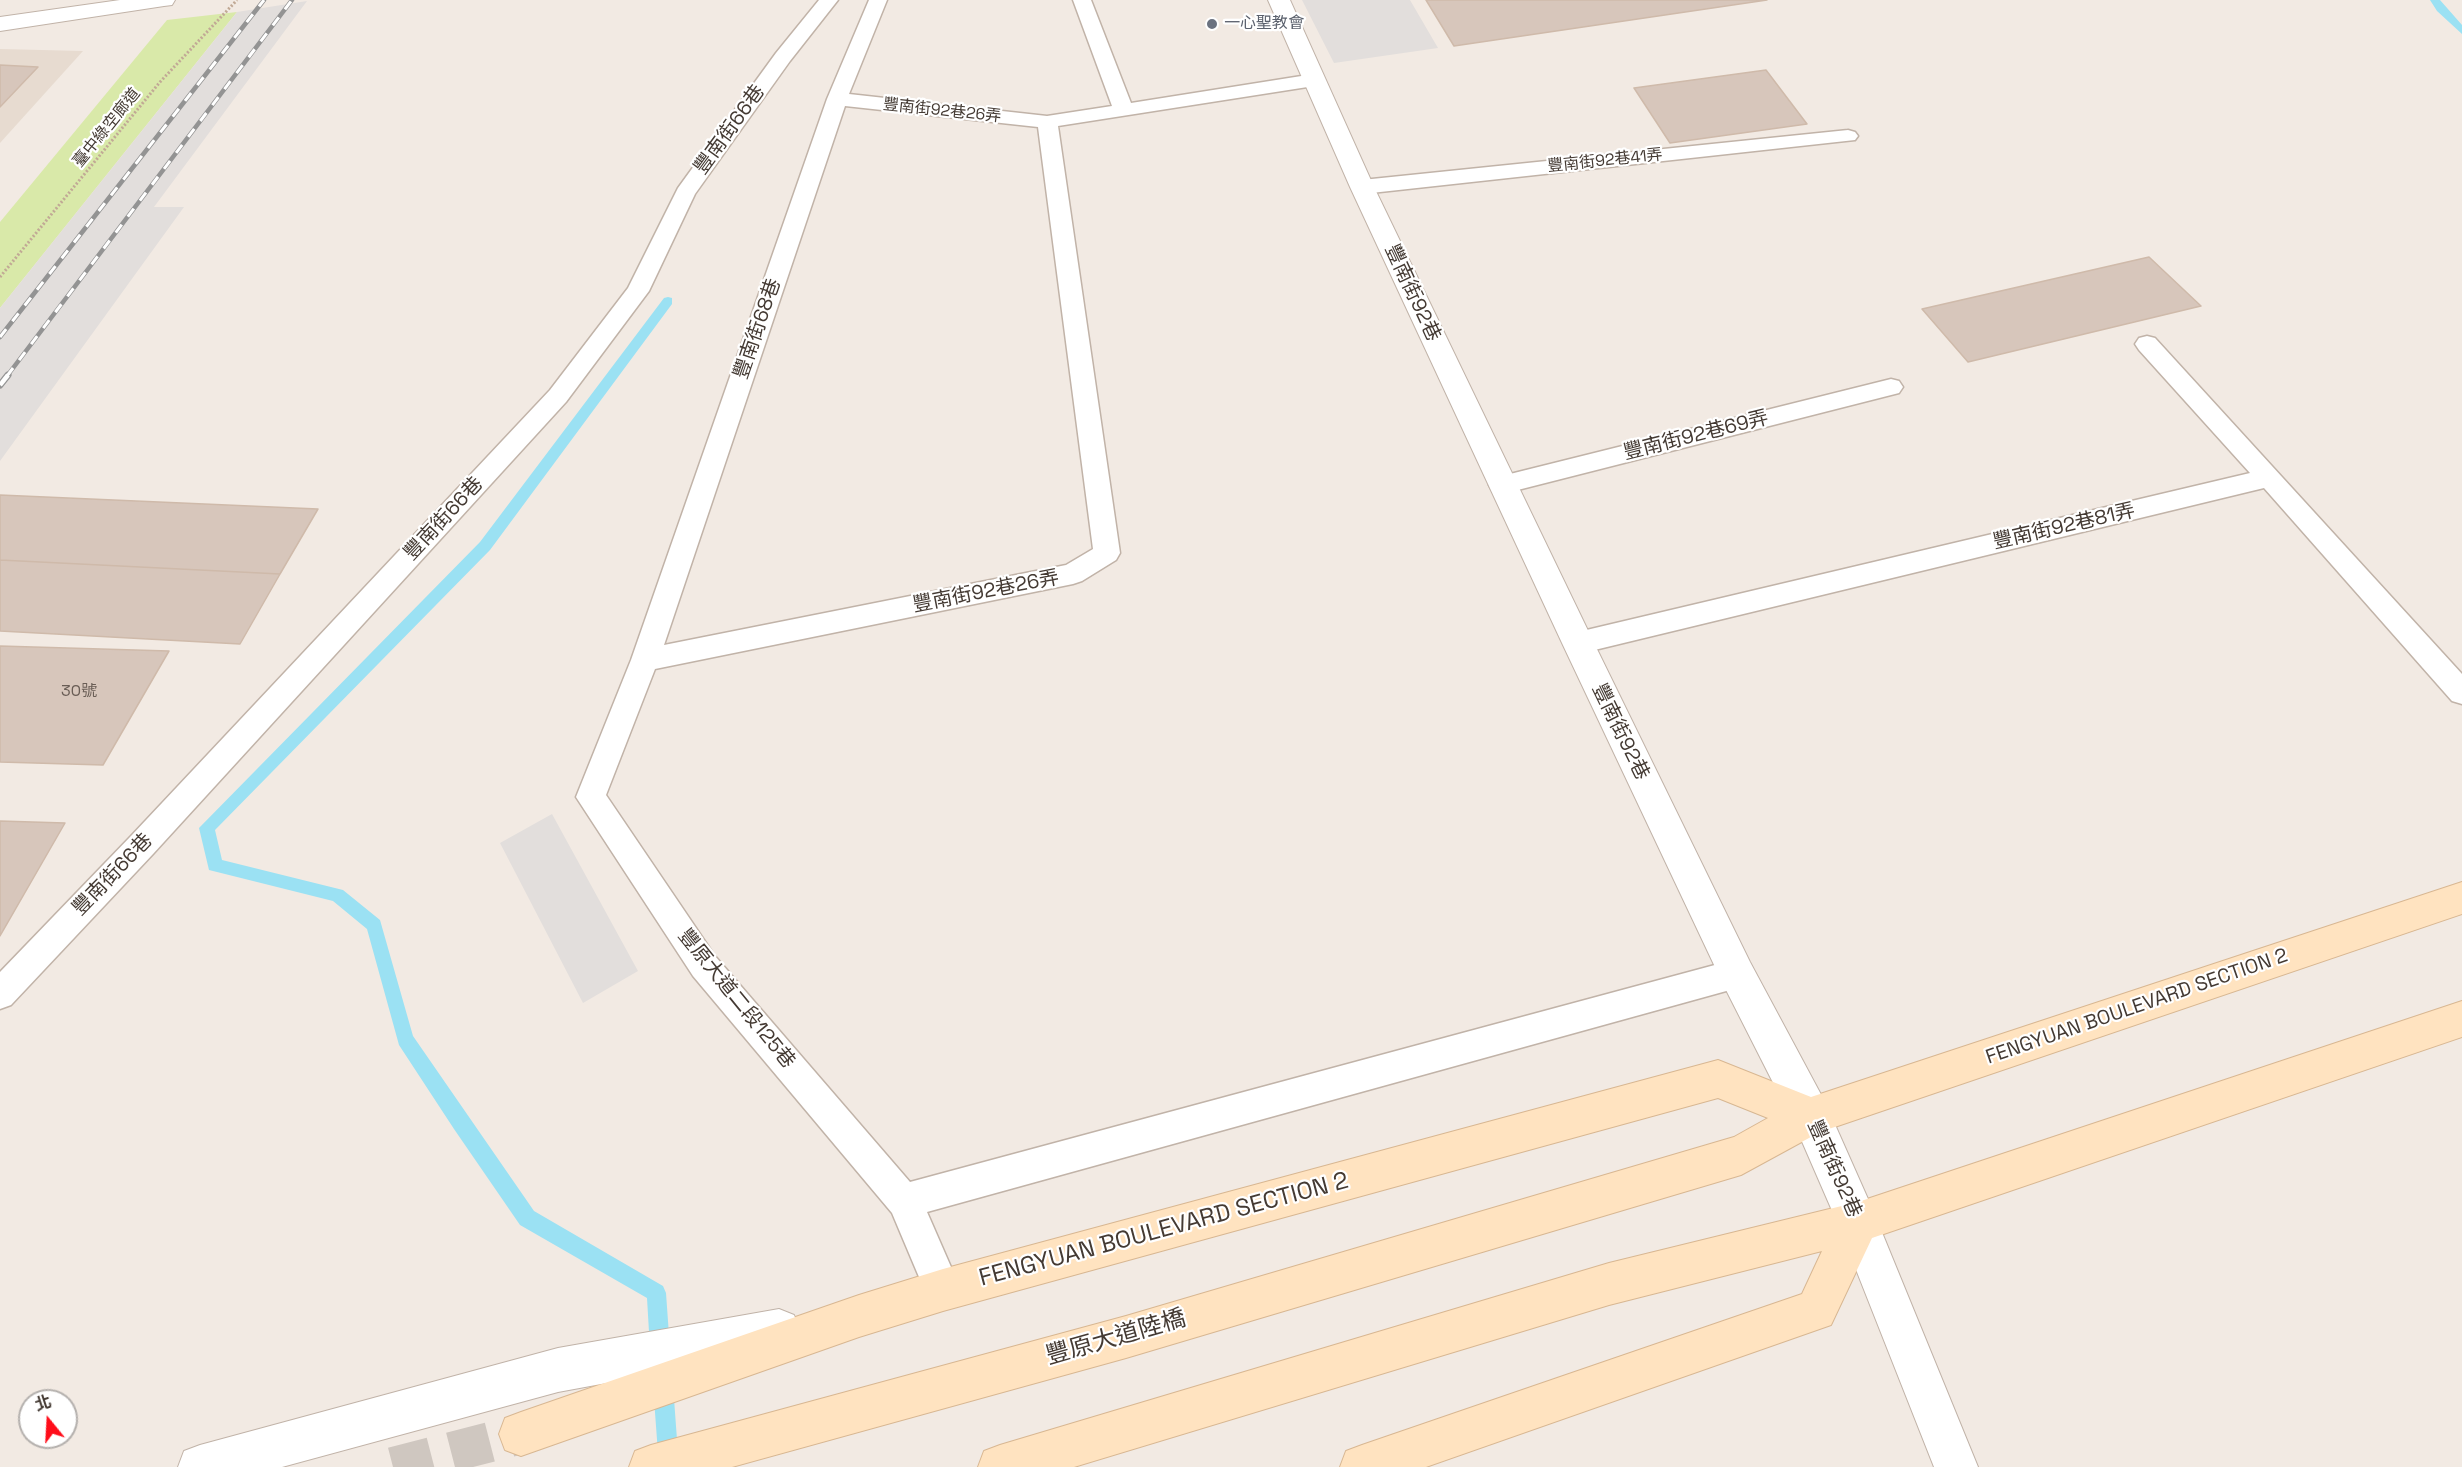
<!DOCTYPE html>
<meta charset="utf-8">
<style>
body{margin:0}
#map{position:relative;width:2462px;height:1467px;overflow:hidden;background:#f2eae3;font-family:"Space Grotesk","Noto Sans TC",sans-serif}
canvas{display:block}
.north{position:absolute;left:18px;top:1389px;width:60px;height:60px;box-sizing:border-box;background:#fff;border:2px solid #b4b0ad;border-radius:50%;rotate:342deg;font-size:16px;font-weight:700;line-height:24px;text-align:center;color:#443a33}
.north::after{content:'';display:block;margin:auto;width:21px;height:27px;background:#ff0d1a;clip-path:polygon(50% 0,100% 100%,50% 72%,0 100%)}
</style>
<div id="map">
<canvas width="2462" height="1467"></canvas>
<div class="north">北</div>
</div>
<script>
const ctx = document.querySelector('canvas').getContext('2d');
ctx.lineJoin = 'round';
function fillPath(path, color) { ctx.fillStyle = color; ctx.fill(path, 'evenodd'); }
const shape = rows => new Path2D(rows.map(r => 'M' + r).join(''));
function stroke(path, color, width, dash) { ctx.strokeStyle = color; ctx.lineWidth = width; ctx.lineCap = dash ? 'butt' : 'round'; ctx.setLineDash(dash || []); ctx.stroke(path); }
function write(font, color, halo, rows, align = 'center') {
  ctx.font = font + ' "Space Grotesk","Noto Sans TC",sans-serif'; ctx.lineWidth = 4.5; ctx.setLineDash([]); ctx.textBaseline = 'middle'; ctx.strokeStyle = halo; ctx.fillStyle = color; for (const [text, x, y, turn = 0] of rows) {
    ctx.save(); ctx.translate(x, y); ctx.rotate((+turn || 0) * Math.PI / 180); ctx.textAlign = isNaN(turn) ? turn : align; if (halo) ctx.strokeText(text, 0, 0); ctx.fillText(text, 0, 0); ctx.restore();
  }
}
fillPath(shape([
 [0,49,83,51,0,143]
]), '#e7dbd0');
fillPath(shape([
 [237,12,0,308,0,222,167,20]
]), '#d9e9a9');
fillPath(shape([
 [1302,0,1410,0,1438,48,1334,63],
 [307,1,154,207,184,207,0,461,0,308,237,12],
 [552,814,638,971,583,1003,500,843]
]), '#e2dedc');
fillPath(shape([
 [2430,0,2440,0,2462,25,2462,34,2437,11,2430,0],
 [668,297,672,298,672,304,490,550,215,830,222,860,343,890,380,920,413,1036,534,1211,663,1286,666,1293,670,1349,667,1356,660,1359,653,1356,650,1349,647,1298,520,1225,454,1129,399,1045,367,929,333,901,209,870,199,828,480,542,664,298,668,297],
 [663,1375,670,1378,673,1385,679,1467,659,1467,653,1385,656,1378,663,1375]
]), '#9be1f3');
const building = shape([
 [1426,0,1767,0,1454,46,1426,0],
 [0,65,38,67,0,107,0,65],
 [1766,70,1807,124,1670,143,1634,88,1766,70],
 [2149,257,2201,306,1968,362,1922,309,2149,257],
 [0,495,318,509,280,574,0,560,0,495],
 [0,560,280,574,240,644,0,631,0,560],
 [0,646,169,651,103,765,0,762,0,646],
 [0,821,65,823,0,936,0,821]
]);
fillPath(building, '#d7c6bb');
stroke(building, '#cfbaaa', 1.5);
stroke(shape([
 [393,1467,521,1434]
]), '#cfc7c0', 40, [40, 20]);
const lane = shape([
 [819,0,838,0,790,61,695,194,649,291,566,402,153,854,11,1005,0,1009,0,972,131,836,550,390,628,288,678,188,776,53,819,0],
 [869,0,887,0,849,94,1047,116,1112,106,1073,0,1091,0,1131,103,1314,74,1321,76,1324,80,1321,84,1314,86,1058,126,1120,553,1116,560,1082,581,1073,584,655,669,606,795,715,956,910,1182,1737,959,1748,963,1753,974,1748,985,927,1212,961,1290,956,1303,943,1308,930,1303,892,1213,693,976,576,797,631,660,827,99,869,0],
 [845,106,1038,127,1093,549,1066,565,664,645,845,106],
 [1848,130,1855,132,1858,136,1855,140,1362,194,1355,192,1351,187,1355,182,1362,180,1848,130],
 [2147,336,2155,338,2462,674,2462,704,2452,701,2264,488,1578,654,1568,651,1564,643,1568,635,1578,632,2250,473,2139,350,2135,344,2139,338,2147,336],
 [1891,379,1899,381,1903,387,1899,393,1502,494,1493,492,1489,485,1493,478,1502,476,1891,379]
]);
const street = shape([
 [120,0,175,0,172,5,164,6,0,31,0,17,120,0],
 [1268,0,1290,0,1374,187,1594,643,1750,962,1825,1102,1872,1208,1978,1467,1934,1467,1840,1229,1797,1130,1724,986,1562,643,1350,187,1268,0],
 [779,1309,794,1315,800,1330,794,1345,779,1351,558,1392,282,1467,178,1467,184,1451,200,1445,558,1348,779,1309]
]);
const secondary = shape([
 [2462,882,2462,914,1820,1132,1741,1175,1126,1358,732,1467,629,1467,635,1451,651,1445,1126,1316,1734,1137,1768,1118,1718,1098,943,1311,859,1337,521,1456,505,1450,499,1434,505,1418,521,1412,859,1295,943,1269,1718,1060,1811,1097,2462,882],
 [2462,1001,2462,1037,1872,1238,1831,1325,1426,1467,1340,1467,1346,1451,1362,1445,1802,1294,1822,1251,1609,1305,1074,1467,978,1467,984,1451,1000,1445,1609,1263,1858,1202,2462,1001]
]);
stroke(lane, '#c1b3a8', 3);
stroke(street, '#c1b3a8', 2);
stroke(secondary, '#d8b792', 2);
stroke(shape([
 [0,277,160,82,237,0]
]), '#c1a995', 3, [2, 2]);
fillPath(lane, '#fff');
fillPath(street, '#fff');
fillPath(secondary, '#ffe3c0');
const railFar1 = shape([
 [0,337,264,0],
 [7,376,292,0]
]);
const rail = shape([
 [0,385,8,375]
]);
stroke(railFar1, '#939393', 4.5);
stroke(rail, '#939393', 7);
stroke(railFar1, '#fff', 3, [10]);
stroke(rail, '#fff', 4.5, [13]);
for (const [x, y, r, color] of [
 [1212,24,6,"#6b7280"]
]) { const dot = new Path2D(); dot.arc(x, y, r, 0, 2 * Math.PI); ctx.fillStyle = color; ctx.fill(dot); stroke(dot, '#fff', 2); }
write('16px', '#5b616d', '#fff', [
 ["一心聖教會",1224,24]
], 'left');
write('16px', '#443a33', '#fff', [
 ["豐南街92巷26弄",942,111,6],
 ["臺中綠空廊道",107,128,-51],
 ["豐南街92巷41弄",1605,161,-6]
]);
write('16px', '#695d55', null, [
 ["30號",79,692]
]);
write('20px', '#443a33', '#fff', [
 ["豐南街66巷",730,130,-54],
 ["豐南街92巷",1412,293,65],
 ["豐南街68巷",758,329,-71],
 ["豐南街92巷69弄",1696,436,-14],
 ["豐南街66巷",444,519,-47],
 ["豐南街92巷81弄",2064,527,-13],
 ["豐南街92巷26弄",986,592,-11],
 ["豐南街92巷",1620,732,64],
 ["豐南街66巷",113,875,-46],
 ["豐原大道二段125巷",736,999,51],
 ["FENGYUAN BOULEVARD SECTION 2",2137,1007,-19],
 ["豐南街92巷",1834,1169,66]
]);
write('24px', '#443a33', '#fff', [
 ["FENGYUAN BOULEVARD SECTION 2",1164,1230,-15],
 ["豐原大道陸橋",1116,1338,-16]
]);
</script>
